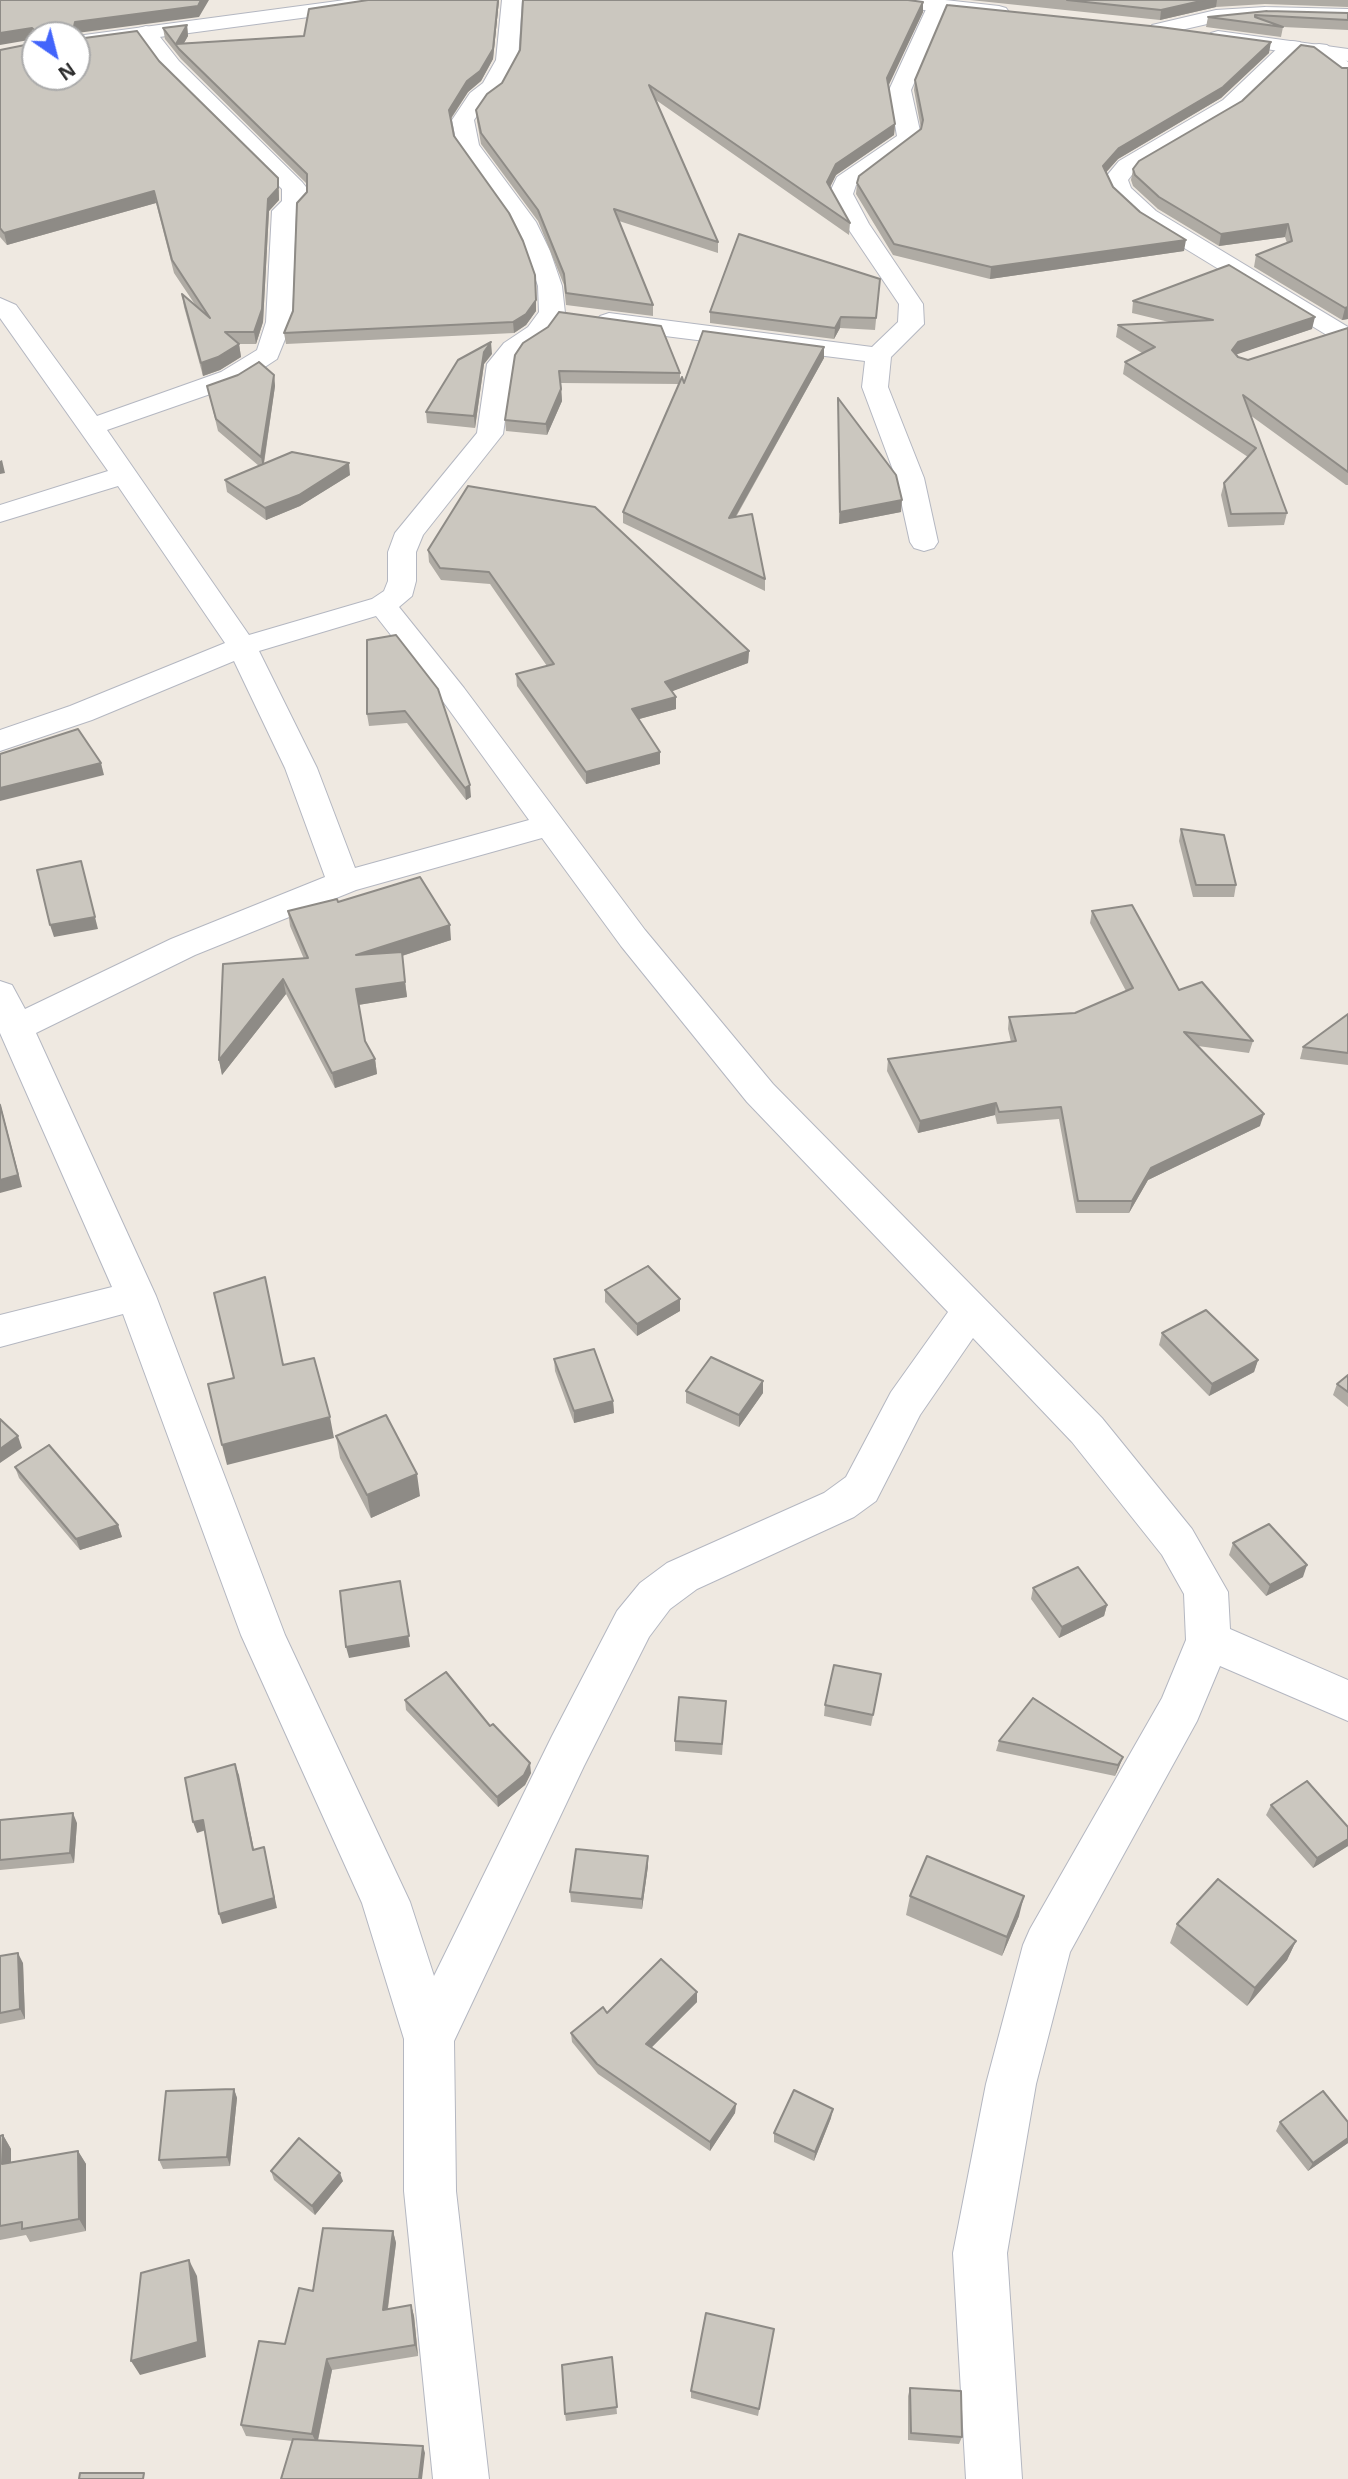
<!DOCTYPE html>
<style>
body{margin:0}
#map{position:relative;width:1348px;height:2479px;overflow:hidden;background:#efe9e1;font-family:"Open Sans",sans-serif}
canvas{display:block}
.north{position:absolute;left:21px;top:21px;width:70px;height:70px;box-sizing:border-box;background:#fff;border:2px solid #ababab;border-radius:50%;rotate:145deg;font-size:19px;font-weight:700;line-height:28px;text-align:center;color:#2e2e2e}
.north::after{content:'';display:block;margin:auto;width:24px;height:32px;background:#4264fb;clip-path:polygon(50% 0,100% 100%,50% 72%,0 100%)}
</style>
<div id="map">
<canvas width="1348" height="2479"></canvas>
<div class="north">N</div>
</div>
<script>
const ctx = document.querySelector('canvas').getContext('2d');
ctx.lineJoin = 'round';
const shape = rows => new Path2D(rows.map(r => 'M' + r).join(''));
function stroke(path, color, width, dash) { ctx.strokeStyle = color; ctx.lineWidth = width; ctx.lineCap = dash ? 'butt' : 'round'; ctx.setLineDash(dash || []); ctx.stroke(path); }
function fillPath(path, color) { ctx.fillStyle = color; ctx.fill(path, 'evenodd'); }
const street = shape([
 [502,0,522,0,518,60,500,92,486,103,474,120,479,145,536,222,550,251,562,286,565,313,546,337,522,353,513,365,503,434,423,535,416,552,416,581,412,596,399,607,464,688,645,930,773,1084,1102,1418,1192,1529,1228,1592,1230,1629,1348,1680,1348,1721,1220,1666,1197,1721,1070,1952,1036,2084,1007,2253,1022,2479,966,2479,953,2253,986,2084,1023,1945,1030,1929,1162,1698,1186,1640,1184,1594,1162,1555,1072,1442,973,1338,920,1415,876,1501,854,1517,697,1589,670,1609,649,1637,584,1766,454,2041,456,2191,489,2479,433,2479,404,2191,404,2039,362,1903,241,1635,123,1314,0,1347,0,1315,112,1287,0,1033,0,981,12,985,25,1009,171,939,325,877,285,768,234,661,92,720,0,751,0,730,70,706,225,643,118,486,0,522,0,505,108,471,0,318,0,298,16,305,97,416,221,372,257,350,266,322,272,211,282,201,282,189,163,71,135,32,139,28,146,26,153,28,179,61,302,182,306,187,306,203,296,213,292,322,277,359,239,384,107,430,249,635,372,599,384,591,388,581,388,552,395,533,477,433,487,364,504,343,528,327,539,312,538,286,526,251,512,223,457,145,452,120,470,93,483,83,496,60,502,0],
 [376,616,442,700,529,820,355,868,317,768,259,651,376,616],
 [542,838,621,946,747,1102,948,1312,891,1392,846,1477,824,1493,667,1563,640,1583,617,1611,552,1736,434,1976,410,1902,285,1635,156,1296,36,1033,195,955,356,890,542,838],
 [943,0,948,5,911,90,920,131,918,139,856,185,853,194,869,224,923,304,924,324,891,357,888,387,924,478,938,542,934,548,924,551,914,548,910,542,896,478,862,387,865,361,609,329,600,326,596,321,600,316,609,313,872,347,898,322,899,304,845,224,829,194,837,177,897,136,889,90,928,5,931,1,943,0],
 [1265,7,1348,9,1348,21,1265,19,1216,22,1159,35,1152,33,1149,29,1152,25,1216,10,1265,7],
 [1292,41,1300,42,1303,47,1300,52,1239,110,1135,171,1128,180,1131,188,1156,211,1348,327,1348,337,1339,340,1330,337,1140,221,1113,196,1104,179,1119,161,1223,100,1284,42,1292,41],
 [1319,44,1327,45,1348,62,1348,78,1340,77,1311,55,1308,50,1311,45,1319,44]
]);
const secondary = shape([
 [345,0,401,0,398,4,391,6,77,48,77,36,345,0],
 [877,0,945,0,999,6,1006,8,1009,12,1006,16,999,18,887,6,880,4,877,0],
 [1218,31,1348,49,1348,61,1211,41,1207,37,1211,33,1218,31]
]);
stroke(street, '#b4b7c1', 2);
stroke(secondary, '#b4b7c1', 2);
fillPath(street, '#fff');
fillPath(secondary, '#fff');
fillPath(shape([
 [368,0,499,0,493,59,481,81,468,92,451,119,454,136,535,275,536,311,526,325,514,333,286,344,284,333,293,311,307,192,307,184,181,59,165,39,163,28,187,25,188,36,184,43,304,36],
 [970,0,1348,0,1348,7,1265,4,1216,7,1160,20],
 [1267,11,1348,13,1348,30,1283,27,1281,37,1206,27,1208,17],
 [923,12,888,85,895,124,894,135,836,175,830,187,850,223,849,235,656,100,718,242,718,253,619,221,653,305,653,316,566,305,564,285,538,221,481,144,477,121,476,110,502,83,520,50],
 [0,50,159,61,279,190,279,200,269,211,263,322,256,344,239,344,241,357,220,370,203,376,184,307,182,294,196,306,174,273,156,203,7,245,0,237],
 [1269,53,1221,98,1118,159,1106,172,1113,187,1184,251,990,279,893,255,856,194,857,183,921,129,914,90,915,80],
 [1342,68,1348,319,1342,320,1254,267,1256,255,1287,243,1285,237,1219,246,1158,209,1133,186,1131,180,1133,169],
 [880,279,875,330,840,328,834,339,710,323,710,312],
 [1133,301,1312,329,1236,354,1238,357,1248,360,1348,328,1348,485,1346,485,1250,415,1287,513,1284,525,1228,527,1221,495,1224,483,1248,457,1123,374,1125,362,1142,353,1116,337,1118,325,1169,322,1132,313],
 [824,347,824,358,736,517,765,579,765,591,623,523,623,512,679,384,561,383,562,401,547,435,506,431,505,420,515,355,680,373,680,381,684,383],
 [492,354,484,364,475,428,427,423,426,412],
 [274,375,275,386,264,464,350,475,300,506,266,520,227,492,225,480,259,466,218,431,207,386],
 [838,398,901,512,839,524],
 [428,550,749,651,748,663,672,691,676,709,639,719,660,764,586,784,517,686,516,674,547,666,490,584,441,580,429,562],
 [367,640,471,797,466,800,407,723,369,726,367,714],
 [1181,829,1236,885,1234,897,1193,897,1179,841],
 [338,902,451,940,402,956,407,997,358,1005,365,1041,375,1059,377,1074,335,1088,286,994,222,1075,219,1060,223,964,304,959,290,926,288,911],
 [1092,911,1179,990,1253,1041,1249,1053,1198,1046,1260,1126,1148,1180,1129,1213,1076,1213,1059,1119,997,1124,995,1115,918,1133,887,1071,888,1059,1011,1042,1008,1029,1009,1017,1075,1013,1126,991,1090,923],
 [1348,1014,1348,1065,1300,1059,1303,1047],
 [605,1290,680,1299,680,1311,637,1336,605,1302],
 [1162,1333,1258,1360,1254,1372,1209,1396,1159,1345],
 [554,1359,613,1401,614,1413,574,1423,555,1371],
 [1348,1375,1348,1407,1333,1395,1337,1384],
 [686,1391,763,1393,739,1427,686,1403],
 [336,1436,420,1496,371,1518,340,1458],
 [15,1467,118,1525,122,1537,80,1550,19,1478],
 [1233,1543,1303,1577,1266,1596,1229,1555],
 [1033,1588,1107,1605,1104,1616,1059,1638,1031,1599],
 [881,1674,871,1726,824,1716,825,1705],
 [405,1700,490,1726,531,1773,525,1785,498,1807,406,1710],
 [726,1701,722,1755,675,1751,675,1741],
 [999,1741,1123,1757,1119,1767,1115,1776,996,1751],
 [1271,1805,1348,1827,1348,1846,1313,1868,1266,1815],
 [0,1820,77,1823,74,1863,0,1870],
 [648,1866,642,1909,571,1902,570,1892],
 [910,1896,1019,1916,1002,1956,906,1915],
 [1177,1924,1296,1941,1287,1960,1247,2006,1170,1943],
 [0,1956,23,1963,25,2019,0,2024],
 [697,1992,697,2002,651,2048,736,2104,735,2113,710,2151,598,2074,572,2042,571,2033,607,2013],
 [234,2089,237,2098,230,2166,163,2169,159,2160],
 [831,2118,814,2161,774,2142,774,2133],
 [1280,2122,1348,2122,1348,2143,1308,2171,1276,2131],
 [3,2135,11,2149,11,2162,78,2151,86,2164,86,2231,30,2242,26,2235,0,2240,0,2136],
 [271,2171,343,2181,315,2215,274,2180],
 [393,2231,396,2243,388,2309,411,2305,414,2316,418,2356,332,2370,318,2441,425,2453,293,2441,246,2436,241,2425,313,2291],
 [774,2329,758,2416,691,2398,691,2391],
 [612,2357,617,2414,566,2421,565,2414],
 [910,2388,962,2437,959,2444,908,2440,908,2396]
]), '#afaba4');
fillPath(shape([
 [201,0,209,0,199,17,77,33,76,35,72,35,75,22],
 [498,0,499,0,493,59,481,81,468,92,449,121,449,110],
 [1205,0,1217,0,1216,7,1160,20,1161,10],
 [923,2,923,12,887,89,887,78],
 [187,25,188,36,180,50,176,44],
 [32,28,35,39,0,45,0,33],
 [1271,42,1269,53,1221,98,1118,159,1102,177,1103,166,1119,148],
 [895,124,894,135,836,175,827,193,827,182,836,164],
 [278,178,279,200,269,211,263,322,256,344,254,332,268,199],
 [154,191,156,203,7,245,4,233],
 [1288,224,1285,237,1219,246,1221,234],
 [1186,240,1184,251,990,279,991,267],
 [536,300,536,311,526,325,514,333,513,322],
 [1348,307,1348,319,1342,320,1345,308],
 [841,317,840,328,834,339,835,328],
 [1315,317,1312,329,1235,355,1232,350,1238,342],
 [491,342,492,354,484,364,475,428,474,416,484,352],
 [239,344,241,357,220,370,203,376,201,363],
 [824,347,824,358,728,530,729,518],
 [274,375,275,386,263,468,261,457],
 [561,389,562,401,547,435,546,424],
 [2,460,5,473,0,474,0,461],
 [349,463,350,475,300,506,266,520,265,508],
 [902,500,901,512,839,524,840,512],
 [749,651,748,663,665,694,665,682],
 [676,697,676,709,632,721,632,709],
 [660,752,660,764,586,784,586,772],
 [101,763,104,775,0,801,0,788],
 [470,785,471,797,466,800,465,788],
 [95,917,98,929,54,937,50,925],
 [450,925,451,940,358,970,356,955],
 [283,979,286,994,222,1075,219,1060],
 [405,982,407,997,358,1005,356,989],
 [375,1059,377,1074,335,1088,332,1073],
 [0,1103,22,1187,0,1193],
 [996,1103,995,1115,918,1133,920,1121],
 [1264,1114,1260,1126,1148,1180,1129,1213,1132,1201,1151,1168],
 [680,1299,680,1311,637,1336,637,1324],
 [1258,1360,1254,1372,1209,1396,1212,1384],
 [763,1381,763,1393,739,1427,739,1415],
 [613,1401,614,1413,574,1423,574,1411],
 [330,1417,334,1438,227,1465,222,1445],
 [18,1436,22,1448,0,1463,0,1449],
 [417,1474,420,1496,371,1518,367,1495],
 [118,1525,122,1537,80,1550,76,1539],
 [1307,1565,1303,1577,1266,1596,1270,1585],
 [402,1592,410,1647,349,1658,346,1647],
 [1107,1605,1104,1616,1059,1638,1062,1627],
 [1123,1757,1119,1767,1115,1776,1118,1765],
 [530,1763,531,1773,525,1785,498,1807,497,1797],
 [235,1764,239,1775,256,1860,253,1850],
 [73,1813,77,1823,74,1863,70,1853],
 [203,1820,206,1830,197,1833,193,1822],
 [1348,1839,1348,1846,1313,1868,1317,1858],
 [264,1847,277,1908,222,1924,219,1914],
 [648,1856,648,1866,642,1909,642,1899],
 [1024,1896,1019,1916,1002,1956,1007,1937],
 [1296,1941,1287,1960,1247,2006,1255,1988],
 [18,1953,23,1963,25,2019,20,2009],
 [697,1992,697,2002,646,2053,646,2044],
 [234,2089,237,2098,230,2166,227,2157],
 [736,2104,735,2113,710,2151,710,2142],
 [833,2109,831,2118,814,2161,815,2152],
 [3,2135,11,2149,11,2177,2,2164],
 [1348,2138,1348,2143,1308,2171,1313,2163],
 [78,2151,86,2164,86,2231,79,2219],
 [340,2173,343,2181,315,2215,312,2206],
 [393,2231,396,2243,386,2321,383,2310],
 [189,2260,197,2276,206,2357,140,2375,131,2361],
 [411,2305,414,2316,418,2356,415,2345],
 [327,2359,332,2370,317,2444,312,2434],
 [423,2446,425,2453,422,2479,419,2479]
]), '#8e8b86');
const building = shape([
 [0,0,201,0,198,6,75,22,72,35,35,35,35,31,32,28,0,33,0,0],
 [368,0,498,0,493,49,480,71,467,81,449,110,454,136,509,213,523,241,535,275,536,300,526,314,513,322,284,333,293,311,297,203,307,192,307,174,179,49,163,28,187,25,176,44,304,36,309,9,368,0],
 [523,0,908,0,923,2,887,78,895,124,836,164,827,182,850,223,649,85,718,242,614,209,653,305,566,293,564,274,538,210,481,133,476,110,487,94,502,83,520,50,523,0],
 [1067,0,1205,0,1161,10,1067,0],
 [947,5,1160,27,1271,42,1223,87,1119,148,1103,166,1113,187,1140,212,1186,240,991,267,894,244,857,183,859,176,921,129,923,120,915,80,947,5],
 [1267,11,1348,13,1348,20,1255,15,1255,17,1283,27,1208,17,1267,11],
 [137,31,159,61,278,178,278,188,268,199,262,309,254,332,225,332,239,344,218,357,201,363,182,294,210,318,172,260,154,191,4,233,0,228,0,50,35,43,35,77,77,77,77,39,137,31],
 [1301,45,1314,47,1342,68,1348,68,1348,307,1345,308,1256,255,1292,241,1288,224,1221,234,1159,197,1135,175,1133,169,1139,161,1242,101,1301,45],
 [739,234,880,279,876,318,841,317,835,328,710,312,739,234],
 [1229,265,1315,317,1238,342,1232,350,1238,357,1248,360,1348,328,1348,472,1243,395,1287,513,1231,514,1224,483,1256,448,1125,362,1155,347,1118,325,1213,320,1133,301,1229,265],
 [559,312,661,326,680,373,559,371,561,389,546,424,505,420,515,355,523,343,548,327,559,312],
 [703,331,824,347,729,518,752,514,765,579,623,512,682,377,684,383,703,331],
 [491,342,484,352,474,416,426,412,458,360,491,342],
 [259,362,274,375,261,457,216,419,207,386,238,375,259,362],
 [838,398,896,475,902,500,840,512,838,398],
 [292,452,349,463,299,495,265,508,225,480,292,452],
 [468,486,595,507,749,651,665,682,676,697,632,709,660,752,586,772,516,674,554,664,489,572,440,568,428,550,468,486],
 [396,635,438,689,470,785,465,788,405,711,367,714,367,640,396,635],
 [78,729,101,763,0,788,0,754,78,729],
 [1181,829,1224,835,1236,885,1196,885,1181,829],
 [81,861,95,917,50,925,37,870,81,861],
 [420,877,450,925,356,955,402,952,405,982,356,989,365,1041,375,1059,332,1073,283,979,219,1060,223,964,308,958,288,911,337,899,338,902,420,877],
 [1132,905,1179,990,1202,982,1253,1041,1184,1032,1264,1114,1151,1168,1132,1201,1078,1201,1061,1107,999,1112,996,1103,920,1121,888,1059,1016,1041,1009,1017,1075,1013,1133,988,1092,911,1132,905],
 [1348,1014,1348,1053,1303,1047,1348,1014],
 [0,1105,18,1175,0,1180,0,1105],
 [648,1266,680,1299,637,1324,605,1290,648,1266],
 [265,1277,283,1365,314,1358,330,1417,222,1445,208,1384,234,1378,214,1293,265,1277],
 [1206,1310,1258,1360,1212,1384,1162,1333,1206,1310],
 [594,1349,613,1401,574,1411,554,1359,594,1349],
 [711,1357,763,1381,739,1415,686,1391,711,1357],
 [1348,1375,1348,1392,1337,1384,1348,1375],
 [386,1415,417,1474,367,1495,336,1436,386,1415],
 [0,1419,18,1436,0,1449,0,1419],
 [49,1445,118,1525,76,1539,15,1467,49,1445],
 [1269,1524,1307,1565,1270,1585,1233,1543,1269,1524],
 [1078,1567,1107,1605,1062,1627,1033,1588,1078,1567],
 [400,1581,409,1636,346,1647,340,1591,400,1581],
 [834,1665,881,1674,873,1715,825,1705,834,1665],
 [446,1672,490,1726,493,1724,530,1763,524,1775,497,1797,405,1700,446,1672],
 [679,1697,726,1701,722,1744,675,1741,679,1697],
 [1033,1698,1123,1757,1118,1765,999,1741,1033,1698],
 [235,1764,253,1850,264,1847,274,1898,219,1914,203,1820,193,1822,185,1778,235,1764],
 [1307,1781,1348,1827,1348,1839,1317,1858,1271,1805,1307,1781],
 [73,1813,70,1853,0,1860,0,1820,73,1813],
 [576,1849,648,1856,642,1899,570,1892,576,1849],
 [927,1856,1024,1896,1007,1937,910,1896,927,1856],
 [1218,1879,1296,1941,1255,1988,1177,1924,1218,1879],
 [18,1953,20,2009,0,2013,0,1956,18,1953],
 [661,1959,697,1992,646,2044,736,2104,710,2142,597,2064,571,2033,603,2007,607,2013,661,1959],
 [234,2089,227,2157,159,2160,166,2091,234,2089],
 [794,2090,833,2109,815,2152,774,2133,794,2090],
 [1323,2091,1348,2122,1348,2138,1313,2163,1280,2122,1323,2091],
 [3,2135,2,2164,78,2151,79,2219,22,2229,22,2222,0,2226,0,2136,3,2135],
 [299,2138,340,2173,312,2206,271,2171,299,2138],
 [323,2228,393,2231,383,2310,411,2305,415,2345,327,2359,312,2434,241,2425,259,2341,285,2344,299,2288,313,2291,323,2228],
 [189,2260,198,2342,131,2361,141,2273,189,2260],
 [706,2313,774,2329,759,2409,691,2391,706,2313],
 [612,2357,617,2407,565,2414,562,2365,612,2357],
 [910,2388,961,2391,962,2437,911,2433,910,2388],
 [293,2439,423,2446,419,2479,281,2479,293,2439],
 [80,2473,144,2473,143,2479,79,2479,80,2473]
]);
fillPath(building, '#cbc7bf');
stroke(building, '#8e8b86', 2);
</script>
